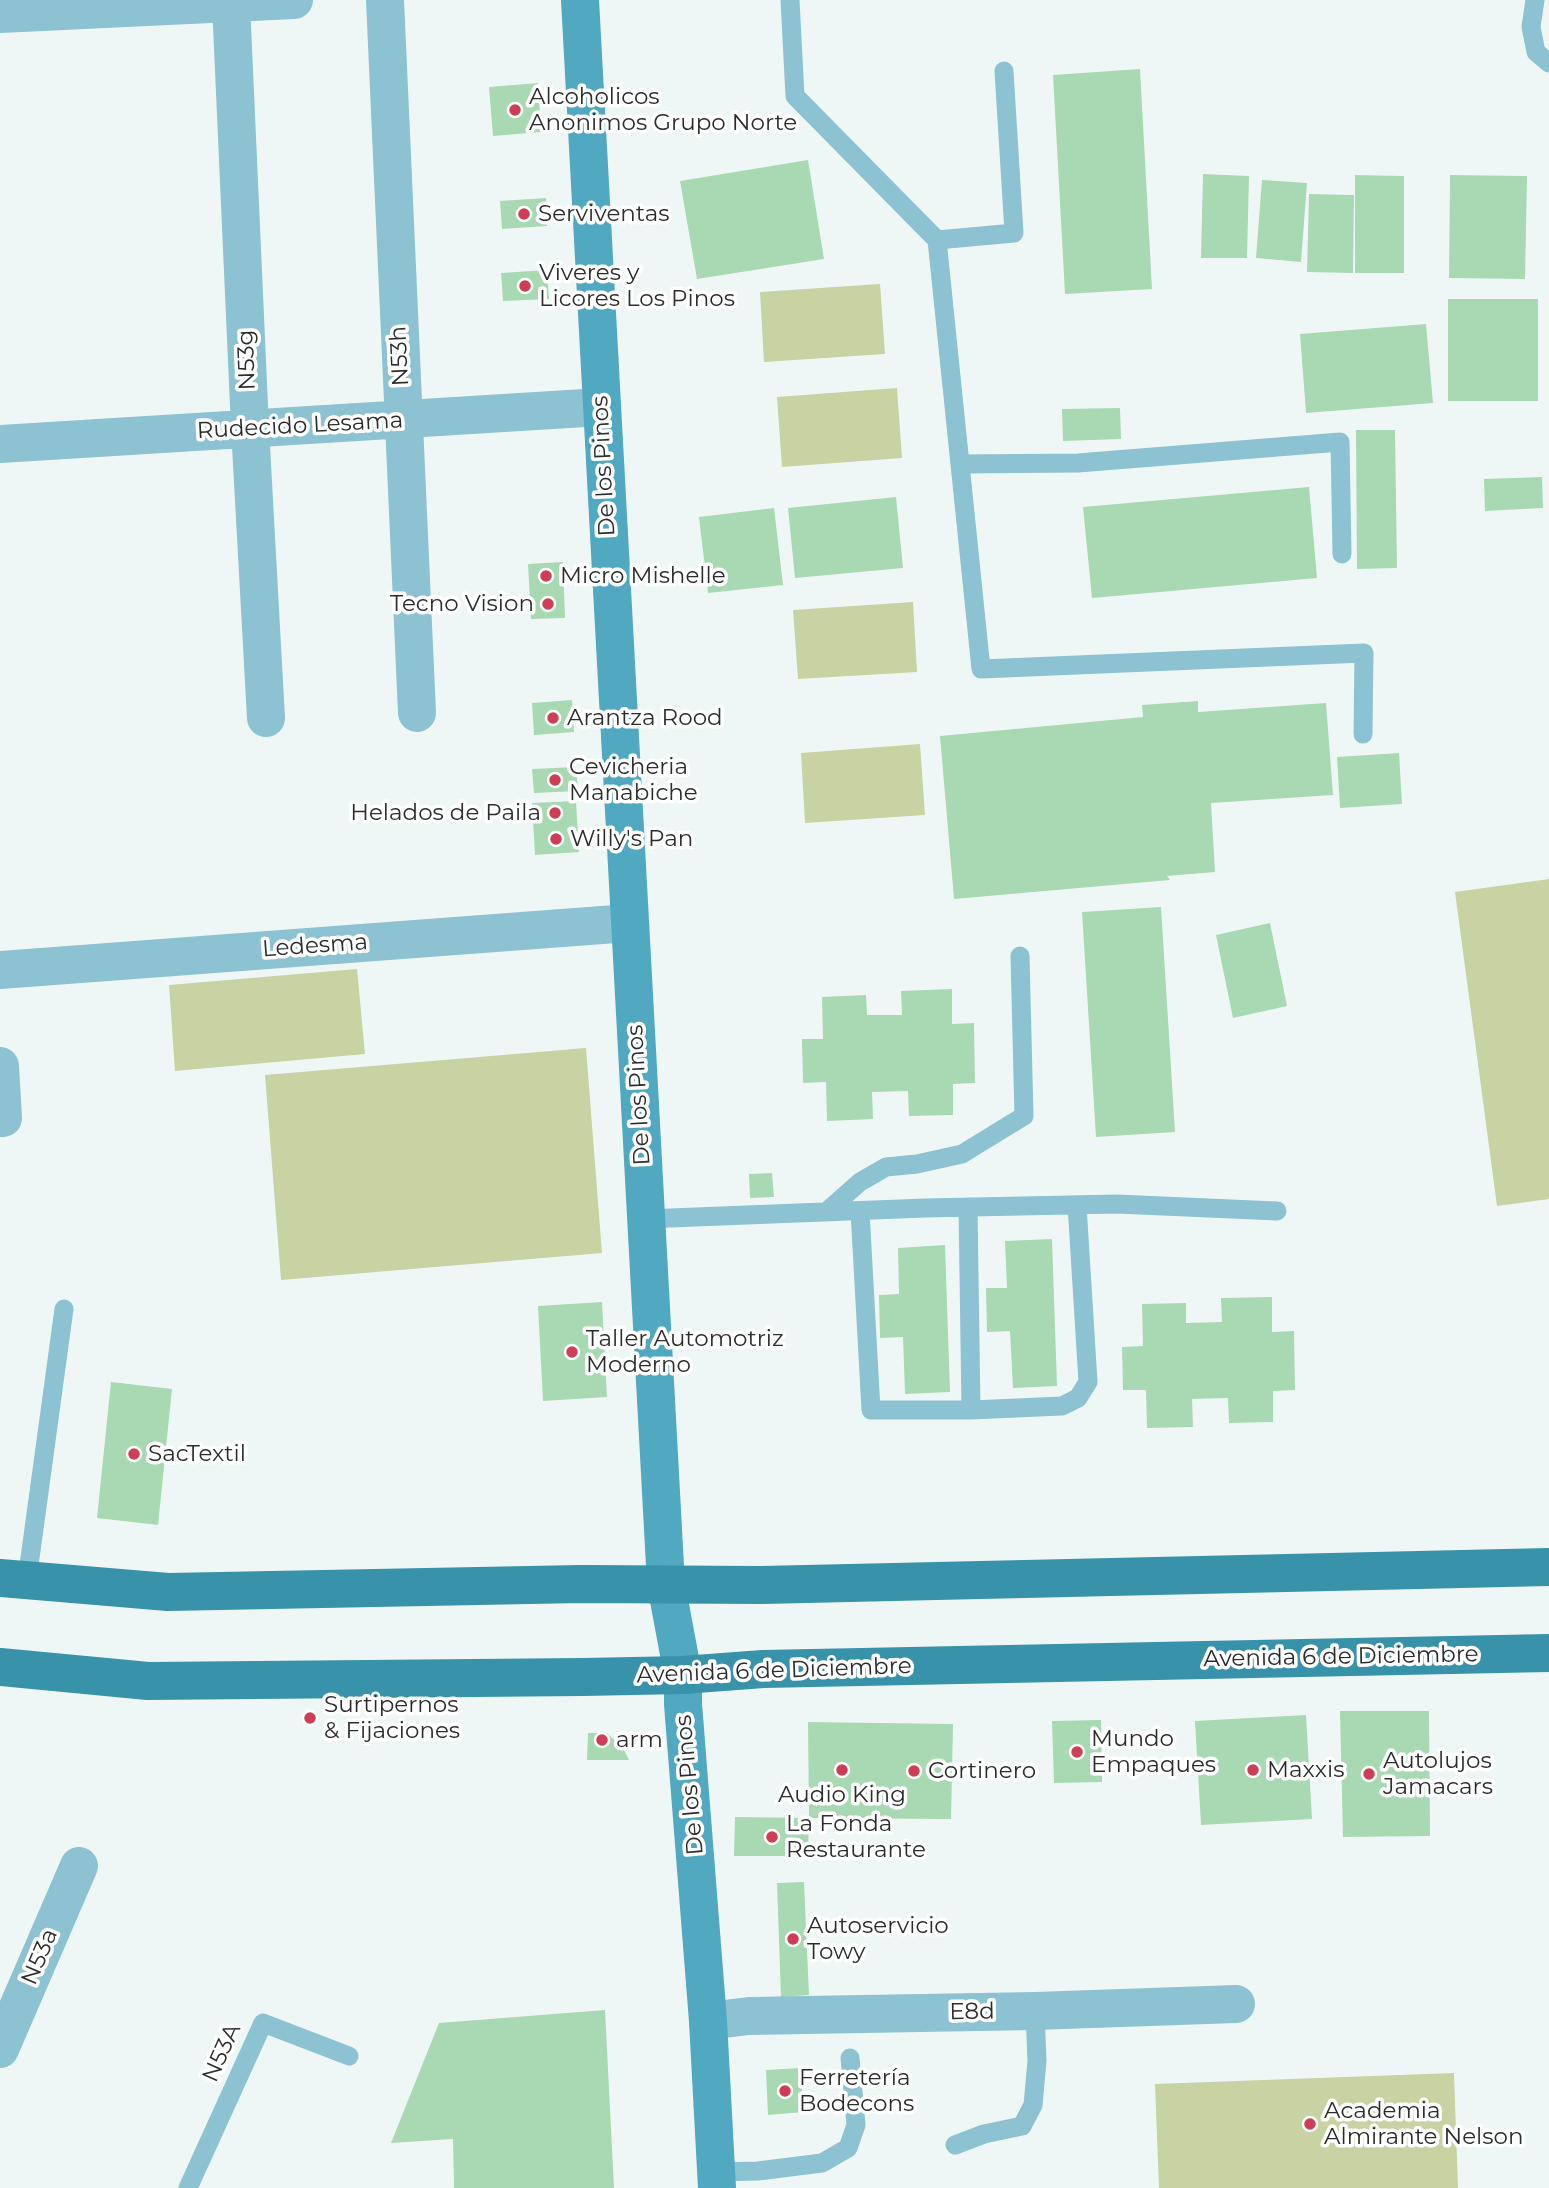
<!DOCTYPE html>
<meta charset="utf-8">
<style>
body{margin:0}
canvas{display:block;background:#eff7f6}
</style>
<canvas width="1549" height="2188"></canvas>
<script>
const ctx = document.querySelector('canvas').getContext('2d');
ctx.lineJoin = 'round';
function fillPath(path, color) { ctx.fillStyle = color; ctx.fill(path, 'evenodd'); }
const shape = rows => new Path2D(rows.map(r => 'M' + r).join(''));
function stroke(path, color, width, dash) { ctx.strokeStyle = color; ctx.lineWidth = width; ctx.lineCap = dash ? 'butt' : 'round'; ctx.setLineDash(dash || []); ctx.stroke(path); }
function write(font, color, halo, rows, align = 'center') {
  ctx.font = font + ' Montserrat,sans-serif'; ctx.lineWidth = 7; ctx.setLineDash([]); ctx.textBaseline = 'middle'; ctx.strokeStyle = halo; ctx.fillStyle = color; for (const [text, x, y, turn = 0] of rows) {
    ctx.save(); ctx.translate(x, y); ctx.rotate((+turn || 0) * Math.PI / 180); ctx.textAlign = isNaN(turn) ? turn : align; if (halo) ctx.strokeText(text, 0, 0); ctx.fillText(text, 0, 0); ctx.restore();
  }
}
fillPath(shape([
 [880,284,885,354,764,362,760,292],
 [897,388,902,458,782,467,777,397],
 [913,602,917,672,798,679,793,610],
 [920,744,925,815,805,823,801,753],
 [1549,879,1549,1199,1497,1206,1455,892],
 [357,969,365,1054,175,1071,169,985],
 [586,1048,602,1253,281,1280,265,1075],
 [1454,2073,1458,2188,1159,2188,1155,2084]
]), '#c9d2a3');
fillPath(shape([
 [1140,69,1152,289,1065,294,1053,75],
 [538,83,541,132,493,136,489,87],
 [808,160,824,259,697,279,680,181],
 [1203,174,1249,176,1247,258,1201,258],
 [1355,175,1404,176,1404,273,1355,273],
 [1450,175,1527,176,1525,279,1449,278],
 [1262,180,1307,183,1301,262,1256,258],
 [1309,194,1354,195,1353,273,1307,272],
 [546,198,547,226,502,229,500,201],
 [547,270,549,299,503,301,501,273],
 [1448,299,1538,299,1538,401,1448,401],
 [1426,324,1433,403,1306,413,1300,334],
 [1120,408,1121,439,1063,441,1062,409],
 [1356,430,1395,430,1397,568,1357,569],
 [1542,477,1543,508,1485,511,1484,479],
 [1309,487,1317,578,1092,598,1083,507],
 [896,497,903,568,795,578,788,508],
 [774,508,783,585,708,593,699,517],
 [563,562,565,618,531,619,528,564],
 [572,700,574,732,534,735,532,703],
 [1198,701,1198,712,1326,703,1333,795,1211,803,1215,872,1167,876,1170,880,954,899,940,736,1143,717,1142,705],
 [1399,753,1402,804,1340,808,1337,757],
 [576,767,578,791,534,793,532,769],
 [576,801,579,852,535,855,532,803],
 [1161,907,1175,1132,1096,1137,1082,912],
 [1270,923,1287,1006,1233,1018,1216,935],
 [952,989,952,1024,974,1023,975,1083,953,1084,953,1115,909,1116,908,1091,872,1092,873,1119,827,1121,826,1082,803,1083,802,1039,823,1039,822,997,866,995,867,1015,902,1015,901,991],
 [772,1173,774,1197,750,1198,749,1174],
 [1052,1239,1057,1386,1013,1388,1010,1331,987,1332,986,1288,1007,1288,1005,1241],
 [945,1245,950,1392,905,1394,903,1337,880,1338,879,1295,899,1294,898,1248],
 [1272,1297,1272,1332,1294,1331,1295,1390,1273,1391,1273,1422,1229,1423,1228,1398,1192,1399,1193,1427,1147,1428,1146,1390,1123,1390,1122,1347,1143,1346,1142,1304,1186,1303,1186,1323,1222,1322,1221,1298],
 [602,1302,607,1397,543,1401,538,1306],
 [111,1382,172,1389,158,1525,97,1518],
 [1340,1711,1429,1711,1430,1836,1343,1837],
 [1306,1715,1312,1819,1201,1825,1195,1721],
 [1101,1720,1102,1782,1054,1783,1052,1721],
 [808,1722,953,1724,951,1819,809,1818],
 [588,1733,607,1733,623,1748,629,1760,587,1760],
 [735,1817,809,1818,808,1856,734,1856],
 [804,1882,809,1995,781,1997,777,1883],
 [605,2010,614,2188,454,2188,453,2139,391,2143,439,2023],
 [801,2068,803,2112,768,2115,766,2070]
]), '#a8d9b3');
stroke(shape([
 [790,0,795,96,937,240,981,669,1364,653,1363,734],
 [1535,0,1531,27,1536,52,1549,63],
 [937,240,1014,233,1004,71],
 [960,464,1078,463,1340,442,1342,554],
 [968,1207,971,1410],
 [860,1211,871,1410,971,1410,1062,1406,1078,1398,1088,1382,1077,1205],
 [826,1212,860,1182,886,1167,917,1164,962,1154,1024,1116,1020,956],
 [645,1219,925,1208,1117,1204,1277,1211],
 [27,1580,64,1309],
 [955,2145,984,2134,1022,2126,1033,2105,1037,2061,1035,2011],
 [716,2172,758,2171,822,2163,848,2148,856,2125,850,2058],
 [188,2188,263,2023,349,2056]
]), '#8dc2d3', 19);
stroke(shape([
 [385,0,417,713],
 [231,3,250,428,266,718],
 [0,14,294,0],
 [0,444,601,407],
 [0,970,629,923],
 [0,1066,3,1118,0,1118],
 [708,2021,749,2016,1035,2011,1236,2004],
 [0,2049,79,1866]
]), '#8dc2d3', 38);
stroke(shape([
 [580,0,666,1584,683,1675,683,1704,708,2021,717,2188]
]), '#50a8c1', 38);
stroke(shape([
 [0,1578,168,1592,581,1584,762,1585,1549,1567],
 [0,1667,148,1681,583,1677,683,1675,763,1669,1549,1653]
]), '#3892aa', 38);
for (const [x, y, r, color] of [
 [515,110,7,"#ce3e57"],
 [524,214,7,"#ce3e57"],
 [525,286,7,"#ce3e57"],
 [546,576,7,"#ce3e57"],
 [548,604,7,"#ce3e57"],
 [553,718,7,"#ce3e57"],
 [555,780,7,"#ce3e57"],
 [555,813,7,"#ce3e57"],
 [556,839,7,"#ce3e57"],
 [572,1352,7,"#ce3e57"],
 [134,1454,7,"#ce3e57"],
 [310,1718,7,"#ce3e57"],
 [602,1740,7,"#ce3e57"],
 [1077,1752,7,"#ce3e57"],
 [842,1770,7,"#ce3e57"],
 [1253,1770,7,"#ce3e57"],
 [914,1771,7,"#ce3e57"],
 [1369,1774,7,"#ce3e57"],
 [772,1837,7,"#ce3e57"],
 [793,1939,7,"#ce3e57"],
 [785,2091,7,"#ce3e57"],
 [1310,2124,7,"#ce3e57"]
]) { const dot = new Path2D(); dot.arc(x, y, r, 0, 2 * Math.PI); ctx.fillStyle = color; ctx.fill(dot); stroke(dot, '#fff', 2.5); }
write('23px', '#2b2e2d', '#fff', [
 ["Alcoholicos",529,97],
 ["Anonimos Grupo Norte",529,123],
 ["Serviventas",538,214],
 ["Viveres y",539,273],
 ["Licores Los Pinos",539,299],
 ["Micro Mishelle",560,576],
 ["Tecno Vision",534,604,"right"],
 ["Arantza Rood",567,718],
 ["Cevicheria",569,767],
 ["Manabiche",569,793],
 ["Helados de Paila",541,813,"right"],
 ["Willy's Pan",570,839],
 ["Taller Automotriz",586,1339],
 ["Moderno",586,1365],
 ["SacTextil",148,1454],
 ["Surtipernos",324,1705],
 ["& Fijaciones",324,1731],
 ["Mundo",1091,1739],
 ["Empaques",1091,1765],
 ["arm",616,1740],
 ["Autolujos",1383,1761],
 ["Jamacars",1383,1787],
 ["Maxxis",1267,1770],
 ["Cortinero",928,1771],
 ["Audio King",842,1795,"center"],
 ["La Fonda",786,1824],
 ["Restaurante",786,1850],
 ["Autoservicio",807,1926],
 ["Towy",807,1952],
 ["Ferretería",799,2078],
 ["Bodecons",799,2104],
 ["Academia",1324,2111],
 ["Almirante Nelson",1324,2137]
], 'left');
write('23px', '#2b2e2d', '#fff', [
 ["N53h",400,356,-93],
 ["N53g",247,360,-92],
 ["Rudecido Lesama",300,426,-3],
 ["De los Pinos",604,466,-93],
 ["Ledesma",315,946,-4],
 ["De los Pinos",639,1095,-93],
 ["Avenida 6 de Diciembre",1341,1657,-1],
 ["Avenida 6 de Diciembre",774,1671,-2],
 ["De los Pinos",690,1785,-95],
 ["N53a",40,1957,-67],
 ["E8d",972,2012,-1],
 ["N53A",222,2053,-66]
]);
</script>
